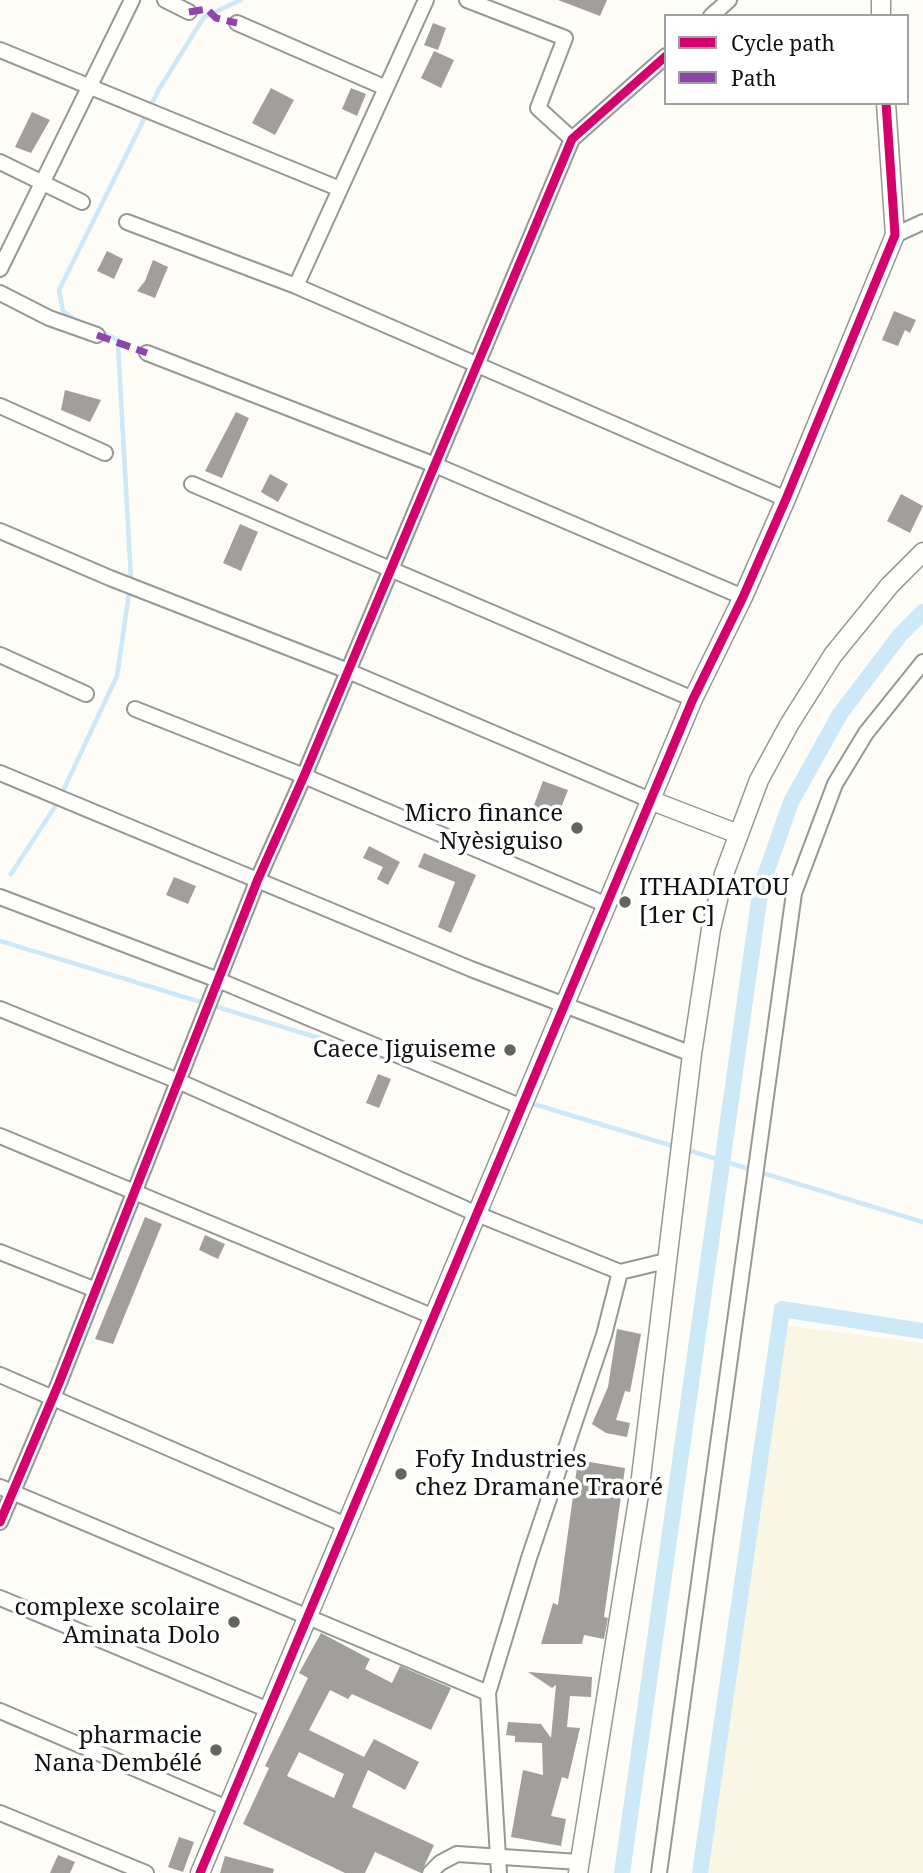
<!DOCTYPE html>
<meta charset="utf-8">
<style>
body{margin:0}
#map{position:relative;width:923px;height:1873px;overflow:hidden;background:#fdfcf7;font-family:"Noto Serif",serif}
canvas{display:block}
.legend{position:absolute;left:664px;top:14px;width:245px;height:91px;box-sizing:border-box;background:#fff;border:2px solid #a0a0a0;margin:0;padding:9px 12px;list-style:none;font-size:21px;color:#111}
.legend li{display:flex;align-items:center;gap:14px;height:35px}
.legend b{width:35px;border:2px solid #a0a0a0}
</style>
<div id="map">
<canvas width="923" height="1873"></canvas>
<ul class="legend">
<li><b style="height:9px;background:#d6006c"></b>Cycle path</li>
<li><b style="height:9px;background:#8e44ad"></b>Path</li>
</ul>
</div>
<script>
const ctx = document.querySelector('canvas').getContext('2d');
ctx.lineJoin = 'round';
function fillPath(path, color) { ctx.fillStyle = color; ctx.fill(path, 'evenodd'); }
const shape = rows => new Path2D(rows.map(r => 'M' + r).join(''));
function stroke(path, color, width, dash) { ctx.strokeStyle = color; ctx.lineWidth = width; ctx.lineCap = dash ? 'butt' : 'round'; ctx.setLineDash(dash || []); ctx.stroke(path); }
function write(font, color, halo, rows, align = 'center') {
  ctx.font = font + ' "Noto Serif",serif'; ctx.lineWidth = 7; ctx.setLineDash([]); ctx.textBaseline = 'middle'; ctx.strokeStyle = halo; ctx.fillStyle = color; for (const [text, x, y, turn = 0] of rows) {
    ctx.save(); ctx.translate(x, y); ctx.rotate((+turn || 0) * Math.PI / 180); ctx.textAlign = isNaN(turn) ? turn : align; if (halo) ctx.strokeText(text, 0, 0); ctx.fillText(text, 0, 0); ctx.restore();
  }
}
fillPath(shape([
 [780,1325,923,1343,923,1873,703,1873]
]), '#f9f7e4');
stroke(shape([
 [75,320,63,311,59,290,158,91,204,17,241,0],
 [99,331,118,340],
 [118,346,131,579],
 [62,793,117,676,129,593],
 [11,874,56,805],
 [0,941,401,1063],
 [530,1103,676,1147],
 [684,1149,923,1222]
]), '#cde8f7', 4.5);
stroke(shape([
 [622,1873,761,887,791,802,840,714,900,635,923,612],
 [700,1873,782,1309,923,1331]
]), '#cde8f7', 16);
fillPath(shape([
 [558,0,607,0,600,16],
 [433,23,446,28,438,50,424,45],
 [434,51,454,60,441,88,421,78],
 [271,88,294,100,275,135,252,123],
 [351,88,366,94,357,116,342,109],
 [32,112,50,120,31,153,15,147],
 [107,251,123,259,114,279,97,271],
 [153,260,168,267,155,298,137,291,145,281],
 [894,311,916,320,910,333,905,330,898,346,882,340],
 [65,390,101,400,90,422,61,410],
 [236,412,249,418,222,478,205,471],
 [270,474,288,484,278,502,261,492],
 [901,494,923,506,910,533,887,521],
 [240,524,258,532,241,571,223,563],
 [543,781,568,790,555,823,531,813],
 [369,846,400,862,388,885,377,879,383,867,363,858],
 [424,853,476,875,451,933,438,927,455,882,418,867],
 [174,877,196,886,188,904,166,895],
 [378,1074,391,1079,379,1108,366,1103],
 [145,1217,162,1224,113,1344,95,1339],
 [205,1235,225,1244,218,1259,199,1250],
 [617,1329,641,1334,630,1392,625,1391,616,1420,630,1423,627,1437,606,1433,592,1424,608,1387],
 [578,1460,625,1468,604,1617,608,1618,604,1639,584,1635,582,1644,541,1644,553,1603,558,1605],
 [321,1633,370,1659,365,1669,392,1683,400,1666,451,1688,431,1730,352,1694,348,1699,330,1690,309,1730,364,1757,374,1739,419,1762,405,1790,368,1770,352,1807,434,1845,421,1873,375,1852,365,1873,345,1873,243,1824,269,1768,265,1766,308,1678,299,1673],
 [299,1752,344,1774,334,1798,287,1776],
 [528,1672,592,1677,591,1697,570,1696,567,1727,580,1728,568,1779,562,1777,551,1816,566,1819,561,1846,511,1837,523,1770,543,1775,542,1743,515,1742,515,1736,506,1735,508,1722,541,1724,551,1738,556,1685,552,1688],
 [179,1837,194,1842,183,1872,168,1867],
 [58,1855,75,1862,70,1873,50,1873],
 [225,1856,274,1869,273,1873,220,1873]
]), '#a19f9c');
const minor = shape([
 [165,0,189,12],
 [467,0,565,38,538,108,572,139],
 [711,16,729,0],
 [237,23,386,88],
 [0,50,340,189],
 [0,162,82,202],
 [127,222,296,286,786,499],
 [895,235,923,222],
 [0,269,132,0],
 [296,286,426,0],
 [0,293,49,318,97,335],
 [147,353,435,465,743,597],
 [0,406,105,453],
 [192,484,693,699],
 [0,531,110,578,348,671,650,800],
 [0,655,86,694],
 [135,709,304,776,607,905],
 [0,773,471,969,692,1054],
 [0,897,218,980,522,1107],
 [0,1009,178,1081,477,1214,620,1272,666,1261],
 [0,1136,434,1317],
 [0,1252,96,1290],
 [0,1375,346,1525],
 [0,1487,488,1693],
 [0,1522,59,1383,258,879,304,776,572,139,666,56],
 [0,1598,266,1709],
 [0,1711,227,1808],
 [0,1813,146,1873],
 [430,1873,440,1863,457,1854,579,1862],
 [499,1873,488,1693,529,1558,604,1335,620,1272],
 [659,1873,794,893,835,784,866,733,923,662]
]);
const tertiary = shape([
 [881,16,881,0],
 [650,800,738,834],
 [200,1873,693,699,743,597,786,499,895,235,886,103],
 [578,1873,639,1494,692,1054,711,929,724,874,759,780,790,723,833,655,890,585,923,552]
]);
stroke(minor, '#979795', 18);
stroke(tertiary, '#979795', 21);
stroke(minor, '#fffffe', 14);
stroke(tertiary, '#fffffe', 18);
stroke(shape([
 [189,12,207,9,216,18,237,23],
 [97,335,147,353]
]), '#8e44ad', 7, [14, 7]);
stroke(shape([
 [0,1522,59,1383,258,879,304,776,572,139,666,56],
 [200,1873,693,699,743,597,786,499,895,235,886,103]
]), '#d6006c', 9);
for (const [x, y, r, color] of [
 [577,828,7,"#646362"],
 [625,902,7,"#646362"],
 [510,1050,7,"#646362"],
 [401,1474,7,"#646362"],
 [234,1622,7,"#646362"],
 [216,1750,7,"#646362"]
]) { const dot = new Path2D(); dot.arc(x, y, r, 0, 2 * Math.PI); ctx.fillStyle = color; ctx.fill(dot); stroke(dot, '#fff', 2.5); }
write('24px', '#111', '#fff', [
 ["Micro finance",563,814],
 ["Nyèsiguiso",563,842],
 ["ITHADIATOU",639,888,"left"],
 ["[1er C]",639,916,"left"],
 ["Caece Jiguiseme",496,1050],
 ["Fofy Industries",415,1460,"left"],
 ["chez Dramane Traoré",415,1488,"left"],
 ["complexe scolaire",220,1608],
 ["Aminata Dolo",220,1636],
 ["pharmacie",202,1736],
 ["Nana Dembélé",202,1764]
], 'right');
</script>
